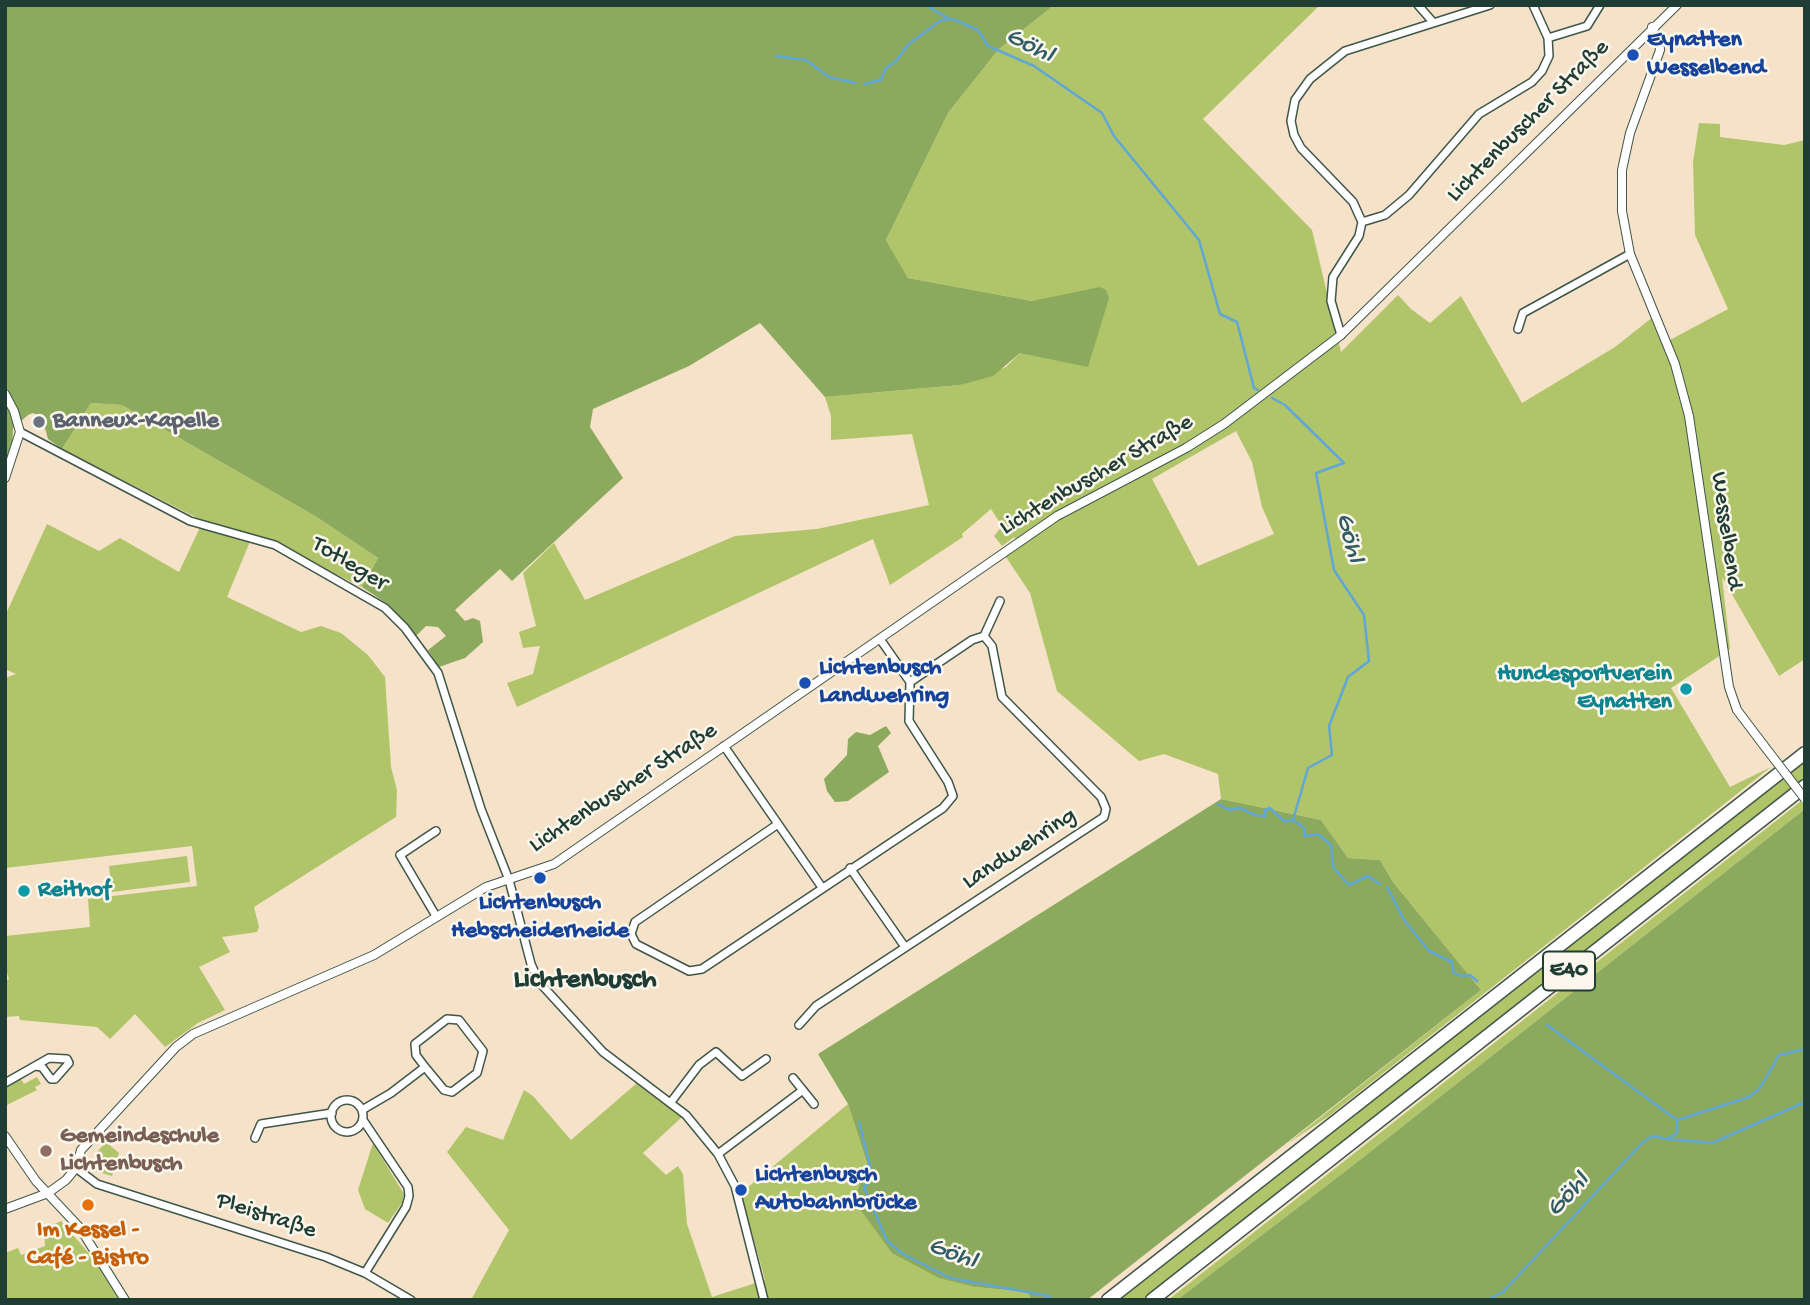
<!DOCTYPE html>
<meta charset="utf-8">
<style>
body{margin:0}
#map{position:relative;width:1810px;height:1305px;overflow:hidden;background:#f5e2c8;font-family:"Gochi Hand",sans-serif}
canvas{display:block}
.frame{position:absolute;inset:0;border:7px solid #1f3d34;pointer-events:none}
</style>
<div id="map">
<canvas width="1810" height="1305"></canvas>
<div class="frame"></div>
</div>
<script>
const ctx = document.querySelector('canvas').getContext('2d');
ctx.lineJoin = 'round';
function fillPath(path, color) { ctx.fillStyle = color; ctx.fill(path, 'evenodd'); }
const shape = rows => new Path2D(rows.map(r => 'M' + r).join(''));
function stroke(path, color, width, dash) { ctx.strokeStyle = color; ctx.lineWidth = width; ctx.lineCap = dash ? 'butt' : 'round'; ctx.setLineDash(dash || []); ctx.stroke(path); }
function write(font, color, halo, rows, align = 'center') {
  ctx.font = font + ' "Gochi Hand",sans-serif'; ctx.lineWidth = 5; ctx.setLineDash([]); ctx.textBaseline = 'middle'; ctx.strokeStyle = halo; ctx.fillStyle = color; for (const [text, x, y, turn = 0] of rows) {
    ctx.save(); ctx.translate(x, y); ctx.rotate((+turn || 0) * Math.PI / 180); ctx.textAlign = isNaN(turn) ? turn : align; if (halo) ctx.strokeText(text, 0, 0); ctx.fillText(text, 0, 0); ctx.restore();
  }
}
fillPath(shape([
 [1054,5,1320,5,1203,119,1312,230,1341,352,1398,295,1411,309,1430,323,1461,296,1522,403,1615,347,1658,313,1668,341,1728,309,1695,235,1693,162,1699,123,1720,124,1720,137,1784,145,1805,140,1805,659,1779,676,1722,577,1730,649,1671,688,1730,787,1771,767,1329,1116,1287,1144,1481,990,1393,882,1380,860,1348,858,1321,820,1221,799,1218,774,1164,754,1139,761,1057,691,1030,593,1006,557,1021,546,1014,537,1002,546,994,536,1002,526,991,509,962,534,963,537,890,585,873,539,517,707,507,683,533,674,540,646,523,648,519,632,536,626,523,573,554,543,585,600,735,536,817,529,929,505,912,434,831,440,831,416,825,397,960,385,1006,367,1020,353,1045,300,1032,301,908,278,886,240,948,113,999,49],
 [1236,431,1252,462,1262,507,1274,534,1198,566,1152,479],
 [91,403,122,405,315,516,378,558,362,587,253,534,227,597,301,632,321,626,341,633,368,655,385,677,391,767,397,790,396,817,254,907,259,927,257,932,222,937,230,952,199,967,225,1010,198,1023,165,1047,135,1014,110,1039,97,1027,20,1020,19,1016,5,1017,5,981,9,979,5,967,5,936,90,927,88,899,197,886,192,846,5,868,5,678,16,674,5,669,5,616,47,524,99,551,120,538,179,572,203,521,62,449],
 [1805,758,1805,780,1762,814,1143,1300,1115,1300],
 [1805,798,1805,809,1356,1163,1177,1300,1168,1300],
 [187,856,190,882,112,892,109,866],
 [37,1077,41,1084,35,1087,37,1090,5,1106,5,1087,21,1079,24,1084],
 [637,1083,682,1117,643,1153,666,1175,678,1166,683,1174,687,1224,712,1297,765,1280,741,1193,848,1104,867,1163,854,1201,975,1287,1028,1292,1031,1300,471,1300,509,1230,447,1152,466,1127,503,1140,524,1090,533,1096,571,1140],
 [106,1142,119,1153,112,1176,95,1171,89,1158,95,1161,96,1153],
 [373,1143,404,1194,402,1203,388,1223,365,1209,358,1190],
 [61,1221,104,1271,121,1300,5,1300,5,1253,18,1248,21,1255,45,1246,44,1229]
]), '#b0c569');
fillPath(shape([
 [5,5,1054,5,999,49,948,113,886,240,908,278,1032,301,1100,287,1106,290,1109,298,1088,367,1020,353,993,376,960,385,825,397,760,323,689,366,593,409,590,427,623,478,512,581,500,569,455,610,465,621,473,618,480,621,483,642,465,658,439,667,428,650,446,636,438,627,426,626,416,636,389,605,362,587,378,558,315,516,122,405,91,403,62,449,48,439,42,417,33,413,28,415,13,428,12,448,5,469],
 [886,726,891,733,878,746,889,772,848,801,835,802,827,791,824,779,847,755,848,739,856,732,870,735],
 [1221,799,1321,820,1348,858,1380,860,1393,882,1481,990,1087,1300,1031,1300,1028,1292,975,1287,939,1278,892,1253,854,1201,867,1163,848,1104,818,1054],
 [1805,809,1805,1300,1177,1300,1356,1163]
]), '#8caa5d');
stroke(shape([
 [926,5,949,19],
 [776,56,806,60,829,77,856,83],
 [864,84,881,80,885,69,896,61,908,45,941,20,953,19,978,30,988,46,1034,66,1102,113,1114,136,1199,240,1220,314,1237,322,1254,388,1258,390],
 [1272,398,1285,405,1344,463,1316,473,1334,570,1364,615,1369,661,1348,677,1329,726,1332,755,1308,768,1293,820,1304,828,1305,836,1318,834,1331,845,1333,867,1349,885,1368,876,1380,884],
 [1218,804,1229,810,1240,808,1255,815,1266,816,1265,810,1270,808,1284,821,1293,820],
 [1387,887,1404,920,1429,951,1452,962,1453,972,1461,976,1470,975,1477,981],
 [1547,1025,1677,1120],
 [1677,1120,1749,1097,1760,1088,1779,1055,1805,1049],
 [859,1122,873,1178,864,1187,887,1241,903,1254,950,1278,1049,1296,1052,1300],
 [1667,1139,1712,1143,1805,1102],
 [1487,1300,1503,1292,1643,1142,1653,1136,1667,1139,1677,1133,1677,1120]
]), '#60a6d6', 2.5);
const minor = shape([
 [1418,5,1432,21],
 [1533,5,1548,38],
 [1362,222,1353,202,1301,148,1294,135,1291,121,1295,100,1310,79,1345,51,1490,5],
 [1518,329,1523,313,1630,254],
 [1341,335,1331,301,1333,277,1359,236,1362,222,1385,215,1409,195,1479,114,1532,82,1542,71,1549,56,1548,38,1587,26,1600,5],
 [20,432,190,521,275,545,385,608,405,628,438,673,481,809,509,880,531,964,539,982,603,1052,686,1115,718,1154,735,1186,764,1300],
 [910,682,972,640,984,636,1000,601],
 [724,746,821,886],
 [778,824,635,922,631,934,636,944,689,971,702,969,943,808,953,796,948,782,909,721,910,682,880,639],
 [436,831,400,855,436,916],
 [850,868,905,947],
 [799,1025,816,1006,1104,817,1106,809,1101,797,1002,697,992,646,984,636],
 [793,1078,814,1104],
 [5,1083,49,1058,67,1059,69,1063,55,1079,51,1079,42,1067,35,1066],
 '331 1116a16 16 0 1 1 32 0a16 16 0 1 1-32 0Z',
 [671,1102,699,1065,716,1052,742,1076,766,1059],
 [362,1110,391,1093,425,1067,444,1090,452,1092,477,1073,483,1051,459,1020,447,1019,415,1044,416,1055,425,1067],
 [363,1120,408,1187,409,1196,406,1207,365,1273],
 [255,1138,261,1124,332,1113],
 [718,1154,803,1090],
 [76,1168,97,1184,326,1257,365,1273,411,1300]
]);
const tertiary = shape([
 [1652,27,1659,40,1660,50,1630,133,1622,170,1622,211,1630,254,1675,364,1689,416,1729,687,1737,710,1765,747],
 [5,394,14,411,20,432,5,478],
 [5,1136,36,1181,80,1228,125,1300],
 [5,1209,48,1193,66,1180,76,1168,81,1150,176,1047,193,1034,374,955,486,887,554,864,1057,516,1186,448,1224,424,1341,335,1677,5]
]);
const motorway = shape([
 [1108,1300,1805,753],
 [1152,1300,1805,786]
]);
stroke(minor, '#3f564a', 10);
stroke(tertiary, '#3f564a', 10);
stroke(motorway, '#3f564a', 15);
stroke(minor, '#fff', 7);
stroke(tertiary, '#fff', 8);
stroke(motorway, '#fff', 12);
const tertiaryBridge = shape([
 [1765,747,1805,799]
]);
stroke(tertiaryBridge, '#3f564a', 10, []);
stroke(tertiaryBridge, '#fff', 8);
for (const [x, y, r, color] of [
 [1633,55,7,"#1a4fb4"],
 [39,422,7,"#6b7280"],
 [805,683,7,"#1a4fb4"],
 [1686,689,7,"#0f9aa8"],
 [540,878,7,"#1a4fb4"],
 [24,891,7,"#0f9aa8"],
 [46,1151,7,"#8d6e63"],
 [741,1190,7,"#1a4fb4"],
 [88,1205,7,"#e8710a"]
]) { const dot = new Path2D(); dot.arc(x, y, r, 0, 2 * Math.PI); ctx.fillStyle = color; ctx.fill(dot); stroke(dot, '#fbf7ec', 2.5); }
for (const [x, y, w] of [
 [1569,971,52]
]) { const box = new Path2D(); box.roundRect(x - w / 2, y - 19.5, w, 39, 5); ctx.fillStyle = '#fbf7ec'; ctx.fill(box); stroke(box, '#1f3d34', 2); }
write('bold 23px', '#1f3d34', null, [
 ["E40",1569,971]
]);
write('bold 24px', '#164399', '#fbf7ec', [
 ["Eynatten",1647,41],
 ["Wesselbend",1647,69],
 ["Lichtenbusch",819,669],
 ["Landwehring",819,697],
 ["Lichtenbusch",540,904,"center"],
 ["Hebscheiderheide",540,932,"center"],
 ["Lichtenbusch",755,1176],
 ["Autobahnbrücke",755,1204]
], 'left');
write('24px', '#1f3d34', '#fbf7ec', [
 ["Lichtenbuscher Straße",1529,122,-45],
 ["Lichtenbuscher Straße",1097,476,-30],
 ["Wesselbend",1725,531,82],
 ["Totleger",349,565,31],
 ["Lichtenbuscher Straße",624,789,-33],
 ["Landwehring",1020,850,-33],
 ["Pleistraße",266,1217,18]
]);
write('bold 24px', '#5b616d', '#fbf7ec', [
 ["Banneux-Kapelle",53,422]
], 'left');
write('bold 24px', '#0d838f', '#fbf7ec', [
 ["Hundesportverein",1672,675],
 ["Eynatten",1672,703],
 ["Reithof",38,891,"left"]
], 'right');
write('bold 24px', '#785e54', '#fbf7ec', [
 ["Gemeindeschule",60,1137],
 ["Lichtenbusch",60,1165]
], 'left');
write('bold 24px', '#c56008', '#fbf7ec', [
 ["Im Kessel -",88,1231],
 ["Café - Bistro",88,1259]
]);
write('italic 26px', '#325c65', '#fbf7ec', [
 ["Göhl",1029,47,27],
 ["Göhl",1348,538,76],
 ["Göhl",1569,1196,-47],
 ["Göhl",952,1255,21]
]);
write('bold 28px', '#1f3d34', '#fbf7ec', [
 ["Lichtenbusch",585,982]
]);
</script>
